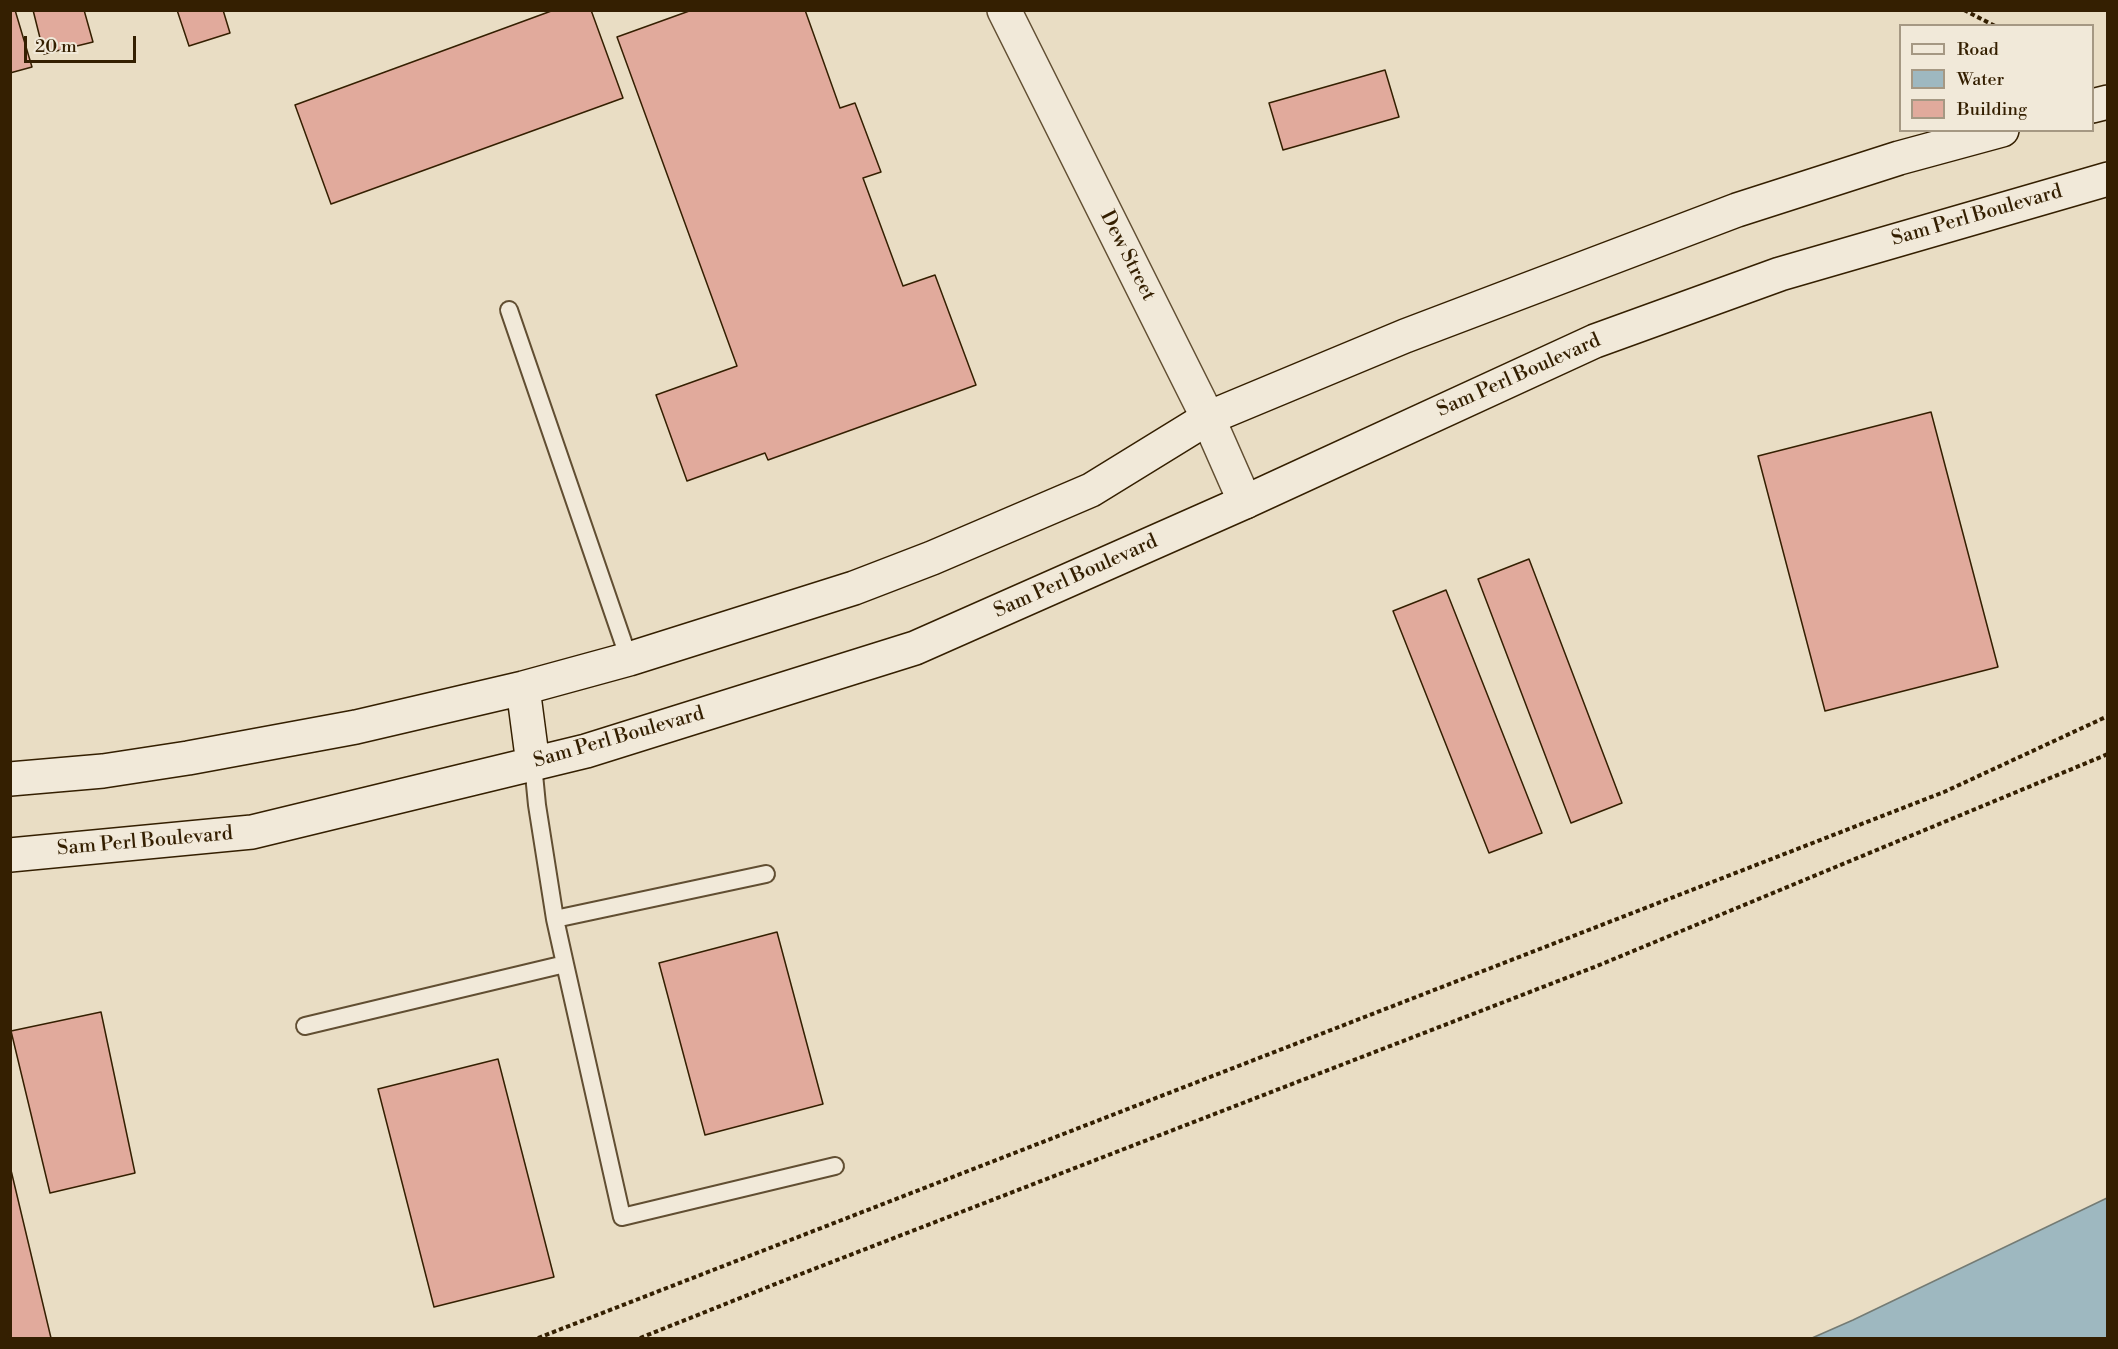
<!DOCTYPE html>
<style>
body{margin:0}
#map{position:relative;width:2118px;height:1349px;overflow:hidden;background:#e9ddc4;font-family:"Libre Bodoni",serif}
canvas{display:block}
.frame{position:absolute;inset:0;border:12px solid #341f01;pointer-events:none}
.legend{position:absolute;left:1899px;top:24px;width:195px;height:108px;box-sizing:border-box;background:#f1e9d9;border:2px solid #a59883;margin:0;padding:8px 10px;list-style:none;font-size:18px;color:#341f01}
.legend li{display:flex;align-items:center;gap:12px;height:30px}
.legend b{width:30px;border:2px solid #a59883}
.scale{position:absolute;left:24px;top:36px;width:112px;height:27px;box-sizing:border-box;border:3px solid #341f01;border-top:0;padding-left:8px;font-size:18px;line-height:21px;white-space:nowrap;color:#341f01;-webkit-text-stroke:4px #f1e9d9;paint-order:stroke}
</style>
<div id="map">
<canvas width="2118" height="1349"></canvas>
<div class="frame"></div>
<ul class="legend">
<li><b style="height:8px;background:#f1e9d9"></b>Road</li>
<li><b style="height:16px;background:#9eb8c0"></b>Water</li>
<li><b style="height:16px;background:#e1aa9c"></b>Building</li>
</ul>
<div class="scale">20 m</div>
</div>
<script>
const ctx = document.querySelector('canvas').getContext('2d');
ctx.lineJoin = 'round';
function fillPath(path, color) { ctx.fillStyle = color; ctx.fill(path, 'evenodd'); }
const shape = rows => new Path2D(rows.map(r => 'M' + r).join(''));
function stroke(path, color, width, dash) { ctx.strokeStyle = color; ctx.lineWidth = width; ctx.lineCap = dash ? 'butt' : 'round'; ctx.setLineDash(dash || []); ctx.stroke(path); }
function write(font, color, halo, rows, align = 'center') {
  ctx.font = font + ' "Libre Bodoni",serif'; ctx.lineWidth = 5; ctx.setLineDash([]); ctx.textBaseline = 'middle'; ctx.strokeStyle = halo; ctx.fillStyle = color; for (const [text, x, y, turn = 0] of rows) {
    ctx.save(); ctx.translate(x, y); ctx.rotate((+turn || 0) * Math.PI / 180); ctx.textAlign = isNaN(turn) ? turn : align; if (halo) ctx.strokeText(text, 0, 0); ctx.fillText(text, 0, 0); ctx.restore();
  }
}
const water = shape([
 [2107,1198,2107,1338,1812,1338,1853,1320,2107,1198]
]);
fillPath(water, '#9eb8c0');
stroke(water, '#747b74', 1.5);
const building = shape([
 [10,10,15,10,32,67,10,73,10,10],
 [33,10,84,10,93,42,44,54,33,10],
 [177,10,223,10,230,33,189,46,177,10],
 [554,10,591,10,623,98,331,204,295,105,554,10],
 [692,10,805,10,840,108,855,103,881,172,863,178,903,286,935,275,976,385,768,460,765,453,687,481,656,395,737,366,617,37,692,10],
 [1385,70,1399,117,1283,150,1269,103,1385,70],
 [1931,412,1998,667,1825,711,1758,456,1931,412],
 [1529,559,1622,803,1571,823,1478,579,1529,559],
 [1446,590,1542,833,1489,853,1393,611,1446,590],
 [777,932,823,1104,705,1135,659,963,777,932],
 [101,1012,135,1173,50,1193,11,1031,101,1012],
 [498,1059,554,1277,434,1307,378,1089,498,1059],
 [10,1166,51,1338,10,1338,10,1166]
]);
fillPath(building, '#e1aa9c');
stroke(building, '#341f01', 1.5);
const lane = shape([
 [509,310,629,659],
 [555,919,766,874],
 [565,964,622,1217,835,1166],
 [305,1026,565,964,555,919,537,805,533,764]
]);
const street = shape([
 [1004,10,1208,418,1245,502]
]);
const secondary = shape([
 [2092,106,2108,102],
 [523,688,533,764],
 [10,779,103,771,188,758,356,727,523,688,629,659,854,588,932,558,1091,490,1208,418,1405,336,1737,210,1899,158,2002,130],
 [10,855,252,832,586,751,915,648,1245,502,1595,341,1780,274,2108,179]
]);
stroke(lane, '#614e32', 20);
stroke(street, '#614e32', 36);
stroke(secondary, '#341f01', 36);
stroke(shape([
 [1964,10,1995,26],
 [538,1338,1944,792,2108,716],
 [640,1338,788,1279,1597,966,2108,754]
]), '#341f01', 4, [4.5, 3]);
stroke(lane, '#f1e9d9', 16);
stroke(street, '#f1e9d9', 33);
stroke(secondary, '#f1e9d9', 33);
write('20px', '#341f01', '#f1e9d9', [
 ["Sam Perl Boulevard",1977,216,-16],
 ["Dew Street",1127,256,63],
 ["Sam Perl Boulevard",1519,376,-24],
 ["Sam Perl Boulevard",1076,577,-24],
 ["Sam Perl Boulevard",619,738,-16],
 ["Sam Perl Boulevard",145,842,-5]
]);
</script>
